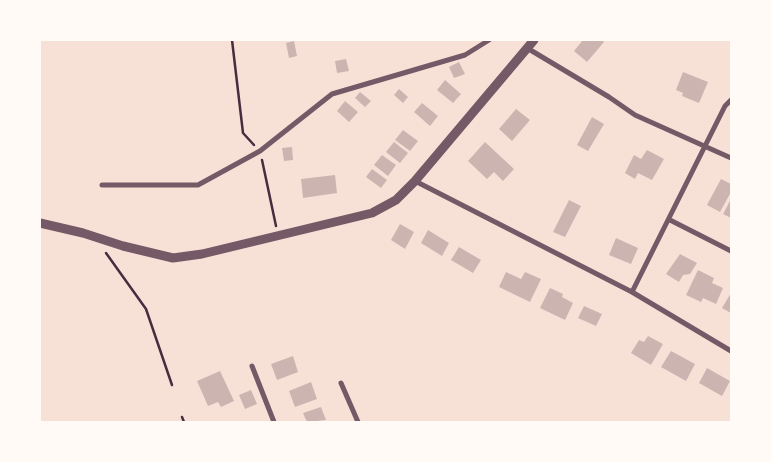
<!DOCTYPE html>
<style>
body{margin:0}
#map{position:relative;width:771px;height:462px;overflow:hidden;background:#f7e1d7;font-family:Overpass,sans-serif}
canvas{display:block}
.frame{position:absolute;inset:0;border:41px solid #fffaf5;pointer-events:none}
</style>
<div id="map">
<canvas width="771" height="462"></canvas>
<div class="frame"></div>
</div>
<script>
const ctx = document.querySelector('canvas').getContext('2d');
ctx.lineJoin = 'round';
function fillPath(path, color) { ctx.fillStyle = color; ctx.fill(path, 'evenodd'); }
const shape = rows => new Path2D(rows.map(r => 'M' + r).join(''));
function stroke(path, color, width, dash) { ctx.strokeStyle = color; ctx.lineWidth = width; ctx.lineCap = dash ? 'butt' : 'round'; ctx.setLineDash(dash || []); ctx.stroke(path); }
fillPath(shape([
 [583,40,602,40,604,42,587,62,574,51],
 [294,41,297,56,289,58,286,43],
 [346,59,349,71,337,73,335,61],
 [459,62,465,74,454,78,449,67],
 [683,72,708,82,699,103,682,96,683,93,676,90],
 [445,80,461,94,453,103,437,90],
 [399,89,408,97,403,103,394,95],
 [360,92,371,101,365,107,355,98],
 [345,101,358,112,349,122,337,111],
 [422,103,438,116,430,126,414,112],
 [516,109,530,120,512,141,499,129],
 [592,117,604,124,588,151,577,145],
 [403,130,418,141,410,151,395,140],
 [394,142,408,153,400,163,386,152],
 [485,142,514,169,503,181,494,172,487,179,468,161],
 [292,147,293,160,284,161,282,148],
 [647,150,664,159,652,180,638,173,635,179,625,173,634,155,641,159],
 [382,155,396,165,388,176,374,165],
 [372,169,387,180,381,188,366,177],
 [335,175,337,193,303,198,301,179],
 [721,179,731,184,731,192,720,212,707,205],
 [731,199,731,218,723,214],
 [569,200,581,206,565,237,553,232],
 [400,224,414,232,405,249,391,240],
 [428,230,449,243,442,256,421,243],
 [616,238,638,248,631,264,609,255],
 [459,247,481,260,473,273,451,260],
 [680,254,697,263,690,274,683,275,679,282,666,274],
 [698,270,714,278,712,283,723,288,716,304,703,298,701,302,686,295],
 [506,272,521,279,525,272,541,279,530,302,499,287],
 [550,288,563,294,562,297,573,303,565,320,540,308],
 [731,293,731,313,722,308],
 [584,306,602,314,596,326,578,318],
 [648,336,663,344,651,365,631,353,639,340,644,342],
 [671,351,695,364,686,381,661,367],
 [293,356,298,372,277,380,271,364],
 [707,368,730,381,722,396,699,383],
 [220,371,234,401,221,407,218,402,208,406,197,381],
 [311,382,317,399,295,407,289,391],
 [251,390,257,404,245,409,239,395],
 [321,407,326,420,307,422,303,413]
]), '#ccb4b1');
stroke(shape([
 [232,40,243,133,254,145],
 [262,160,276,226],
 [106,253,146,309,172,385],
 [182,417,184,422]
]), '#4a2c40', 2.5);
stroke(shape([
 [527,48,609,97,635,115,731,158],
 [415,181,632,292,731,351],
 [102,185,198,185,260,151,332,94,465,55,489,40],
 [670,220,731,251],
 [632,292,725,106,731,100],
 [252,366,274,422],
 [341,383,358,422]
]), '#755966', 5);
stroke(shape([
 [40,223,83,233,123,246,173,258,202,254,372,213,396,200,415,181,534,40]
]), '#755966', 9);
</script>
